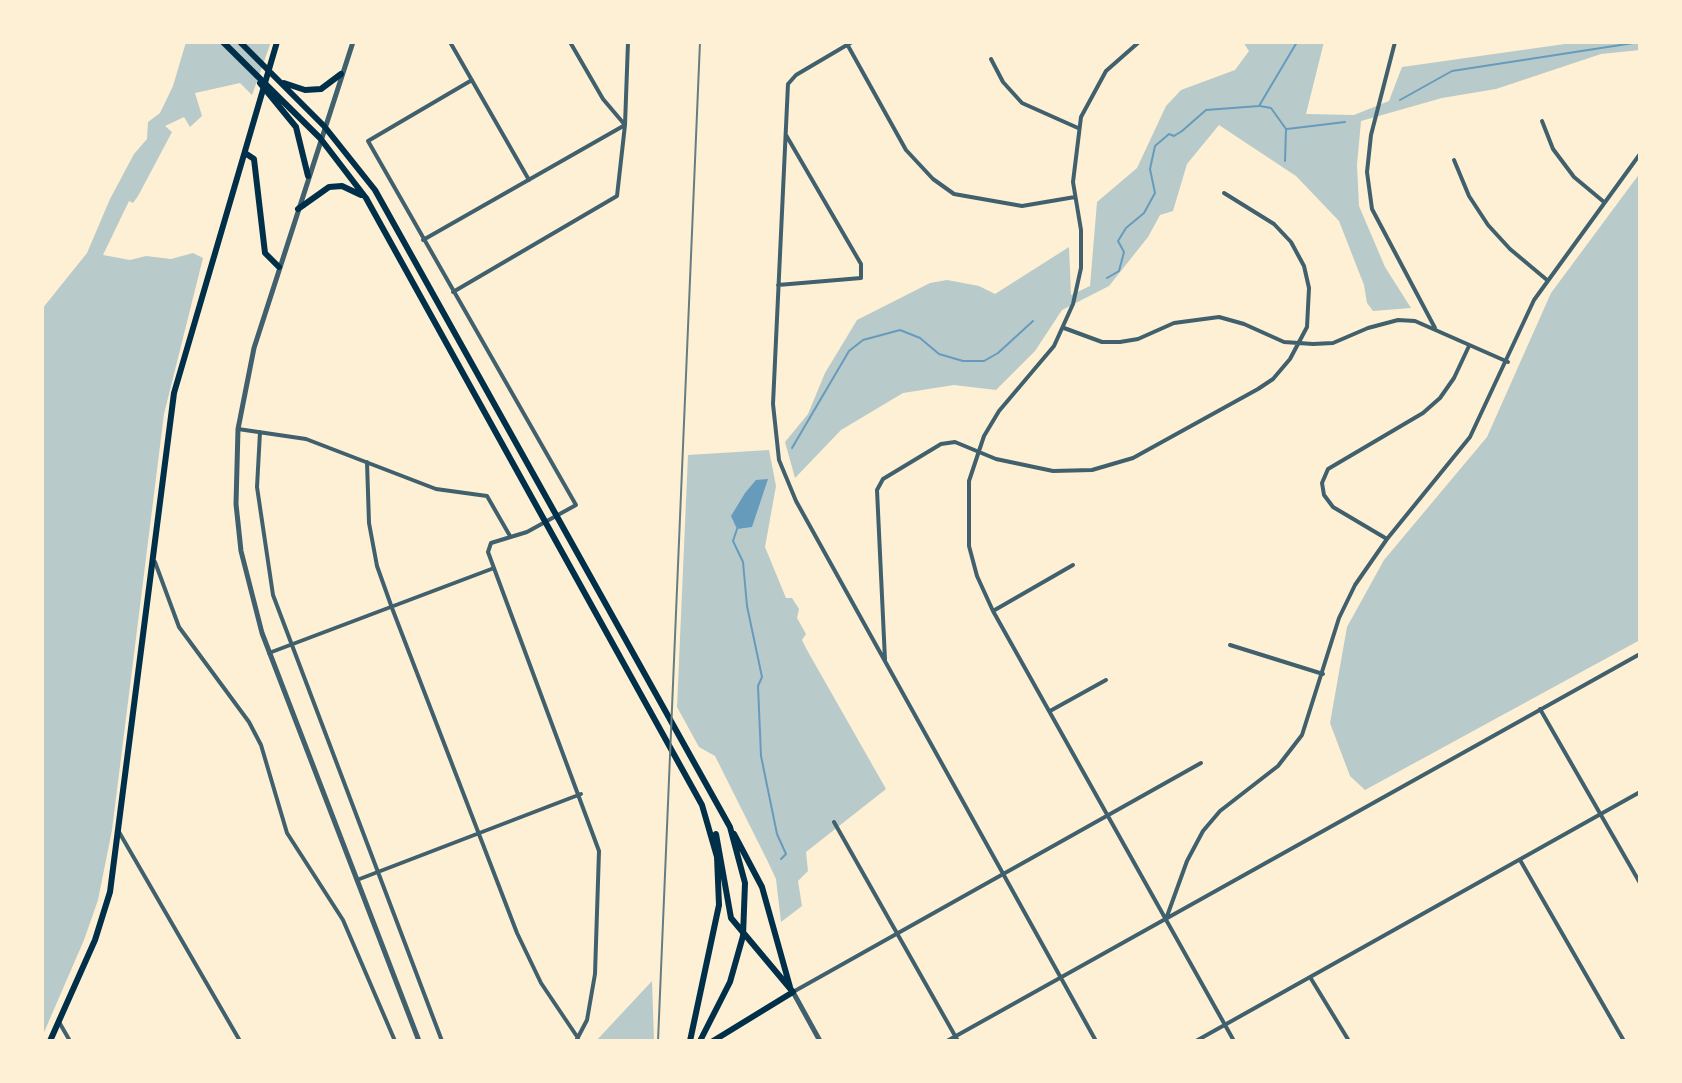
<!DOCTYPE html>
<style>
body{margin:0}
#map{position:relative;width:1682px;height:1083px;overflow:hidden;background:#fdf0d5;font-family:Karla,sans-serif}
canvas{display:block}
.frame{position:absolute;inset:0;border:44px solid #fdf0d5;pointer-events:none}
</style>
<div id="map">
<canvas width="1682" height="1083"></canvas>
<div class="frame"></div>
</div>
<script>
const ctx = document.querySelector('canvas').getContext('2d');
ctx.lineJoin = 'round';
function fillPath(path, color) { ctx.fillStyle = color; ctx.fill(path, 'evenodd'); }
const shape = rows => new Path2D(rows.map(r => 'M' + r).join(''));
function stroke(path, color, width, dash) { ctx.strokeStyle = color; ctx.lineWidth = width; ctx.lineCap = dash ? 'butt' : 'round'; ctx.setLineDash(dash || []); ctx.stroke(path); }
fillPath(shape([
 [186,42,271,42,252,95,240,83,195,93,202,116,190,127,184,117,165,126,172,132,138,196,133,203,129,201,103,255,130,260,146,256,171,259,193,253,203,258,164,414,112,830,98,900,84,940,42,1037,42,309,87,253,110,199,134,154,147,139,148,122,160,113,173,86],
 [1243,42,1324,42,1306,114,1354,115,1389,101,1402,67,1579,42,1640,42,1640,50,1601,54,1496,89,1442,98,1361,121,1357,165,1359,206,1385,267,1411,308,1373,311,1367,303,1364,285,1339,221,1296,176,1219,125,1187,164,1173,211,1160,215,1148,237,1109,286,1062,310,1035,351,996,390,954,385,903,393,841,430,795,478,785,442,808,414,825,373,857,320,930,283,947,280,979,286,995,294,1069,247,1071,295,1090,286,1097,202,1137,168,1166,106,1181,90,1235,70,1249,51],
 [1640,173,1640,640,1365,790,1350,776,1330,723,1347,627,1384,560,1487,437,1551,293],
 [769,450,776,486,765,547,786,598,792,598,799,609,797,618,806,634,802,640,807,650,886,789,806,852,808,871,798,881,802,906,781,922,776,879,768,862,715,756,699,747,677,707,688,455],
 [652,981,654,1041,596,1041]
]), '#b9caca');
fillPath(shape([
 [768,479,752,527,737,529,731,516,745,493,756,480]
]), '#669bbc');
stroke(shape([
 [1400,100,1452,71,1640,42],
 [1260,106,1271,108,1286,129,1285,161],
 [1287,129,1345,122],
 [1107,278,1119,271,1124,252,1118,241,1126,228,1144,213,1155,193,1150,169,1155,146,1169,134,1174,136,1182,131,1206,110,1259,106,1297,42],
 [792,448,849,351,863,340,900,330,920,338,939,354,963,361,984,361,998,353,1033,321],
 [737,529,733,541,743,562,747,606,762,677,758,686,761,756,777,834,786,854,781,859]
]), '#669bbc', 2);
stroke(shape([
 [450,42,529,180],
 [852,42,796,75,788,84,773,404,779,460,796,501,1096,1041],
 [1139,42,1106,71,1081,117,1073,182,1081,230,1081,268,1073,304,1054,346,999,411,984,436,969,481,969,546,977,576,993,611,1234,1041],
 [1395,42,1371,135,1367,172,1372,209,1435,328],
 [847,44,906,150,933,179,954,194,1022,206,1075,197],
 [991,59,1003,82,1022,103,1078,128],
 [472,80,368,141,576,505,527,532,491,543,488,552,599,851,595,974,587,1020,576,1041],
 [1542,121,1553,149,1574,177,1604,202],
 [1454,160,1469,196,1488,225,1510,249,1547,280],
 [423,240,625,125,603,99,570,42],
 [778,285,861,278,861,264,786,135],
 [453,292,617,196,625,125,628,42],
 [1064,328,1102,342,1120,342,1138,339,1174,323,1219,317,1244,324,1284,342,1313,344,1333,343,1368,328,1398,320,1415,321,1508,362],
 [238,429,306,439,436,489,487,496,510,536],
 [260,432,257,487,273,595,442,1041],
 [367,462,369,523,377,566,392,608,517,933,541,983,578,1038],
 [1387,539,1333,507,1324,495,1322,483,1328,469,1423,413,1440,398,1454,378,1469,346],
 [155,562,179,627,249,722,261,745,287,833,343,920,395,1041],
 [993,611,1073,565],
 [1230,645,1323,674],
 [269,653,494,568],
 [885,660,877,490,883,479,941,444,955,442,996,459,1053,471,1092,470,1133,458,1258,389,1273,379,1290,359,1307,327,1309,288,1304,266,1291,242,1274,224,1224,193],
 [1540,709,1640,883],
 [1050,711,1106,680],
 [834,822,958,1041],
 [119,832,240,1041],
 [1520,860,1624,1041],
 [357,880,581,794],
 [1166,919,1187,861,1203,831,1220,811,1278,766,1302,735,1339,618,1355,585,1387,539,1470,437,1534,300,1640,154],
 [1310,977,1349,1041],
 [793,992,1201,763],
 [59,1022,70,1041],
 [947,1041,1640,654],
 [1196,1041,1640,792]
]), '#3f606c', 4);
stroke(shape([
 [353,42,254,348,238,429,236,504,241,551,262,633,419,1041],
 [793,992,820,1041]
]), '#3f606c', 5);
stroke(shape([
 [245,153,254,159,265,253,279,267],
 [50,1041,95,940,110,892,174,393,277,42]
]), '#003049', 6);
stroke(shape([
 [223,42,320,138,366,198,702,805,717,857,719,905,690,1041],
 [240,42,324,126,375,190,730,827,745,883,743,936,730,982,700,1041],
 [260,83,296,127,308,176],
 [284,83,305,90,321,89,341,74],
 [298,209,329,187,342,186,361,195],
 [734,834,762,887,790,987],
 [713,1041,793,992,731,918,716,834]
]), '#003049', 6);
stroke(shape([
 [658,1041,700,42]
]), '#657d81', 2);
</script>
